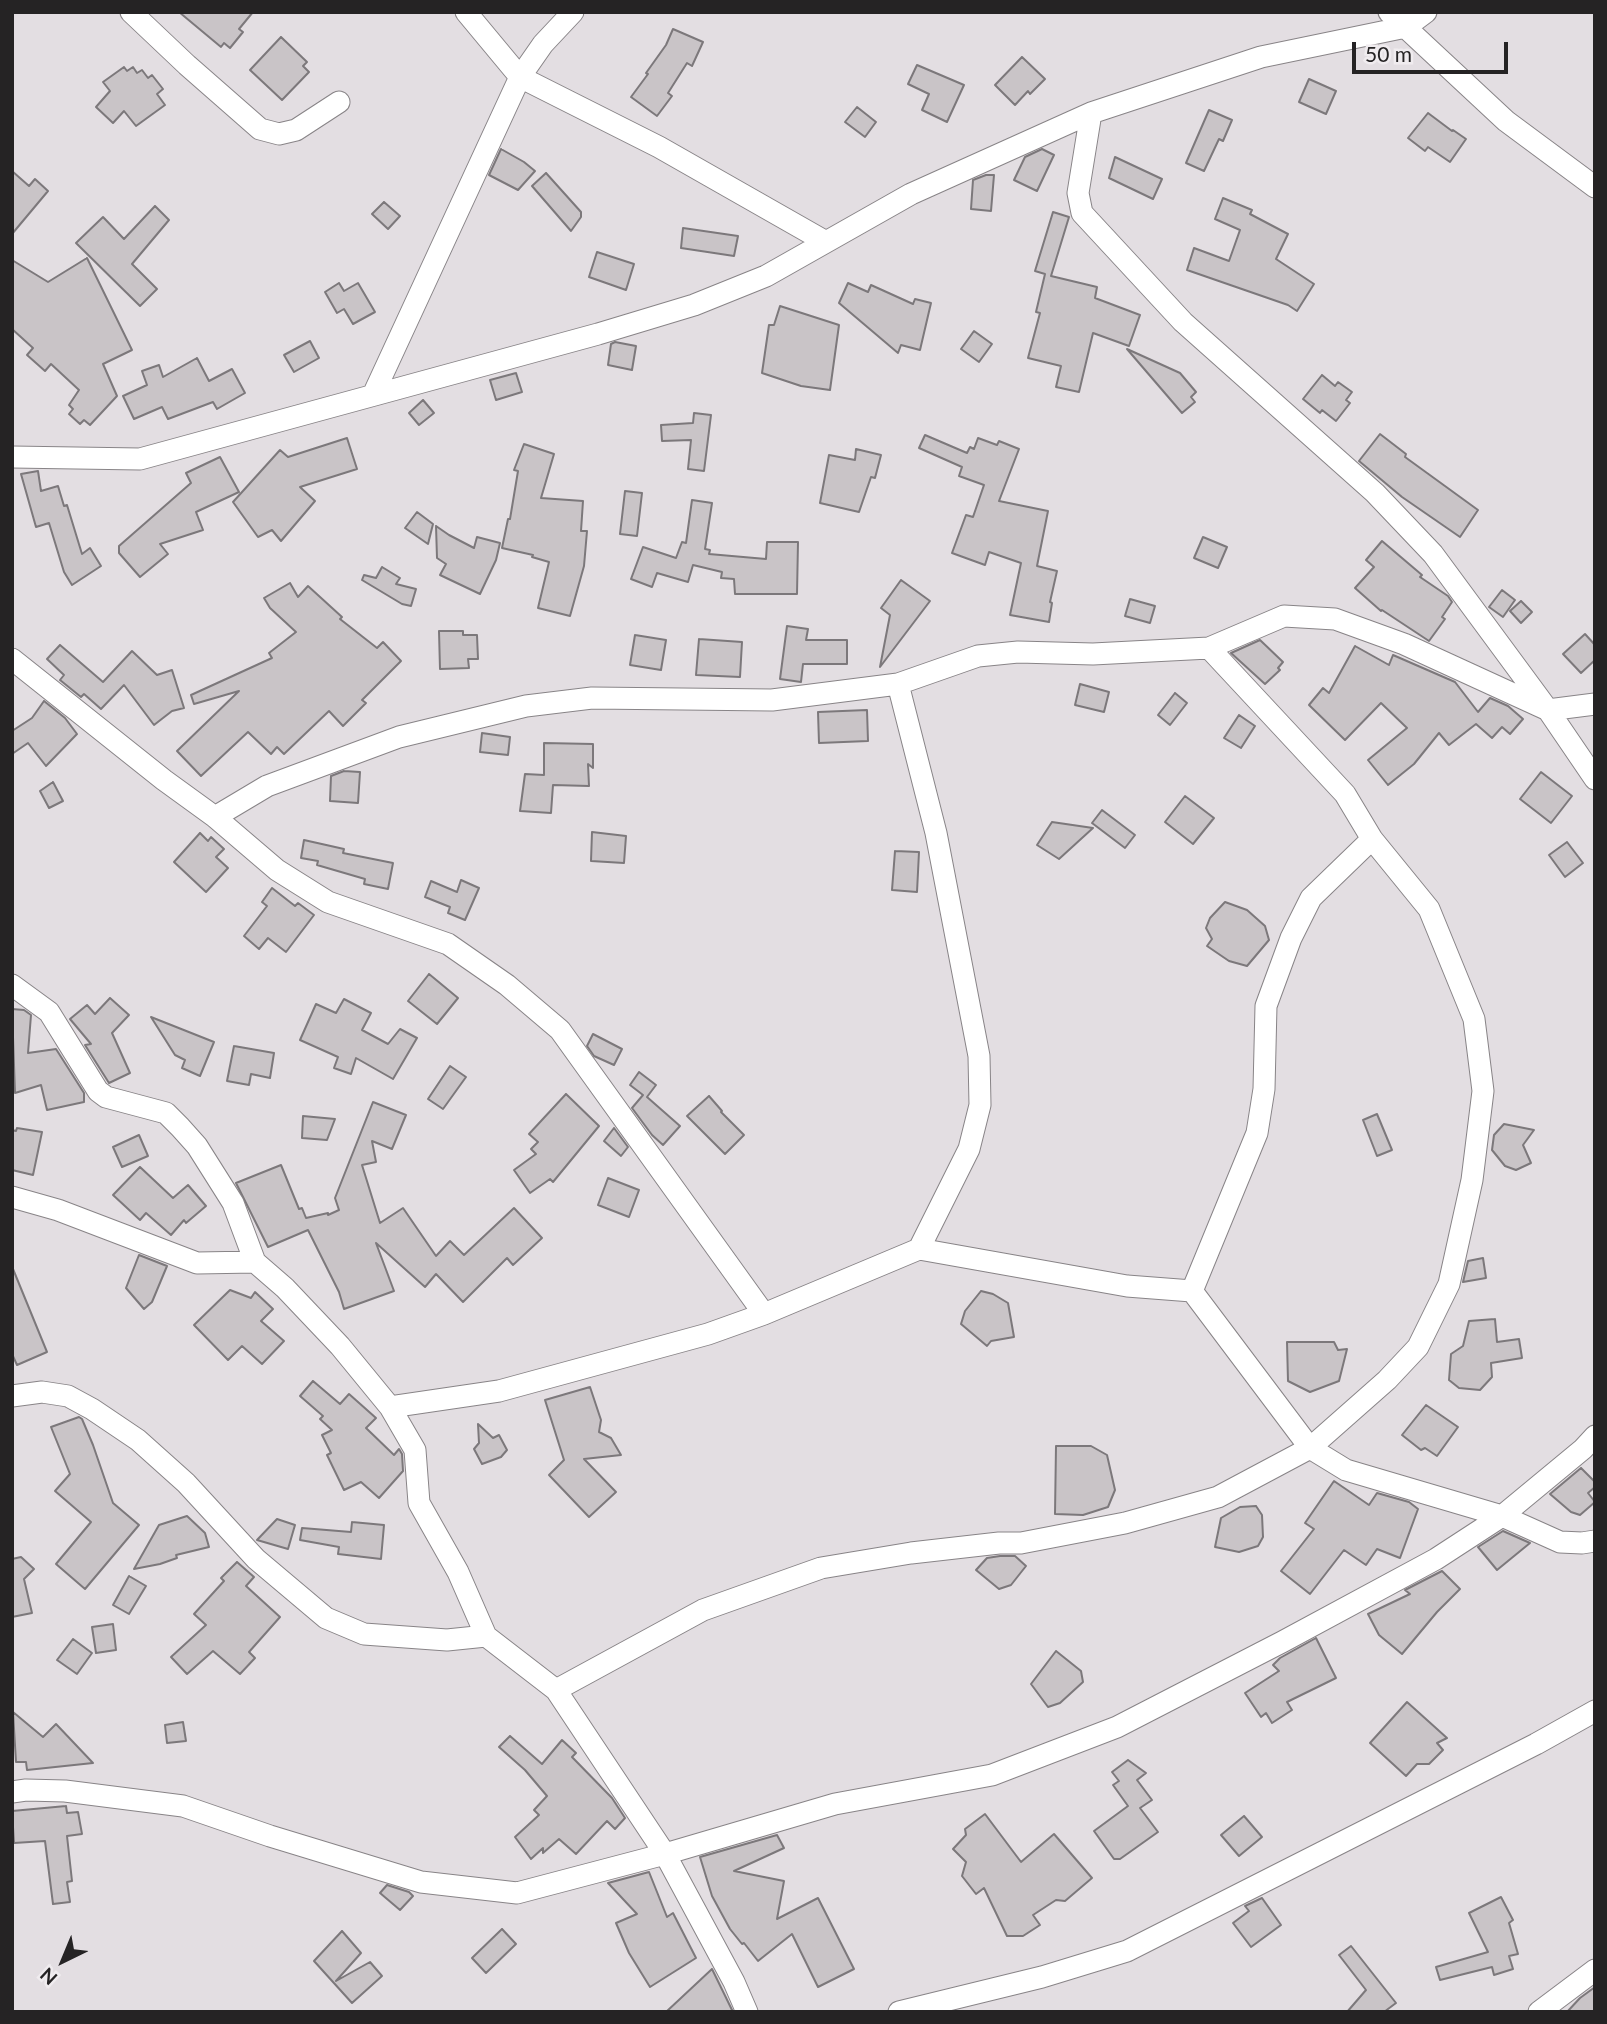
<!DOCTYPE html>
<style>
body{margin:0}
#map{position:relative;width:1607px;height:2024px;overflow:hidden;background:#e3dee2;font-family:Lato,sans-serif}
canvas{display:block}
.frame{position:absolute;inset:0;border:14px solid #252324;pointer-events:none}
.north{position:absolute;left:28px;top:1926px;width:70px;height:70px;-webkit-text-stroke:5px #f0ecef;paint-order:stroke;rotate:223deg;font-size:19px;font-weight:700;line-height:28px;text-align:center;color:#252324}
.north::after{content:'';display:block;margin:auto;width:24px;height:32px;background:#252324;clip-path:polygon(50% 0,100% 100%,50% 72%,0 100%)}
.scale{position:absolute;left:1352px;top:42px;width:156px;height:32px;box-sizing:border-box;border:4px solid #252324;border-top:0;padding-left:9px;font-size:21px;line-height:24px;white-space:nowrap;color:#252324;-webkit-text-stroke:5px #f0ecef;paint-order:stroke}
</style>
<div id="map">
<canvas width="1607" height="2024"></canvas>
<div class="frame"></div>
<div class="north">N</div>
<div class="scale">50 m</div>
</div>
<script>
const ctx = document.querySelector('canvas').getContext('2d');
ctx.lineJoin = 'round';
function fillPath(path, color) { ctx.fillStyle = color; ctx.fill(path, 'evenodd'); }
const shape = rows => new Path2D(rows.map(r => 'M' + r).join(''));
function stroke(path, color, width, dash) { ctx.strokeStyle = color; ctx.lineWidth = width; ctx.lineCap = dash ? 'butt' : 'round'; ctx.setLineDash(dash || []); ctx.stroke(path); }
const building = shape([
 [179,12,253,12,239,29,243,32,230,48,224,43,221,47,179,12],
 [673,29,703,42,692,66,687,63,668,93,672,96,657,116,631,97,648,74,646,73,666,45,673,29],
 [281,37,307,62,303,66,309,72,282,100,250,70,281,37],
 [1022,57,1045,79,1030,94,1028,91,1015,105,995,85,1022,57],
 [917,65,964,85,947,122,922,110,929,94,908,84,917,65],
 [124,67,127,71,133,67,137,73,142,70,148,78,152,75,163,89,157,94,165,105,136,126,124,111,113,123,96,107,110,91,103,82,124,67],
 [1309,79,1336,91,1326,114,1299,102,1309,79],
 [857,107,876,122,865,137,845,122,857,107],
 [1209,110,1232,120,1223,141,1219,139,1204,171,1186,163,1209,110],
 [1428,113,1452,131,1453,130,1466,139,1450,162,1428,147,1425,151,1408,138,1428,113],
 [501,149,524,162,535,171,518,190,489,175,501,149],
 [1042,149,1054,155,1037,191,1014,180,1025,157,1042,149],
 [1115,157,1162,179,1153,199,1109,178,1115,157],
 [12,171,29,186,35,179,48,191,12,234,12,171],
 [546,173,581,212,581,217,571,231,532,186,546,173],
 [986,175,994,175,991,211,971,209,973,180,986,175],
 [1223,198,1252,210,1250,214,1288,234,1276,259,1314,284,1297,311,1288,305,1187,270,1194,248,1229,261,1240,230,1215,219,1223,198],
 [384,202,400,216,388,229,372,214,384,202],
 [155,206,169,220,132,264,157,289,140,306,76,243,103,217,124,239,155,206],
 [1053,212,1069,217,1051,276,1097,287,1095,298,1140,315,1129,346,1093,333,1079,392,1056,387,1061,366,1028,358,1040,313,1036,312,1045,274,1035,271,1053,212],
 [683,228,738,236,734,256,681,248,683,228],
 [597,252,634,264,626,290,589,277,597,252],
 [87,258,132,350,103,364,117,396,90,425,84,420,80,424,69,414,73,409,69,405,79,390,51,364,45,371,27,355,33,348,12,329,12,260,48,282,87,258],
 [339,283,344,291,358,283,375,312,353,324,344,309,337,313,325,292,339,283],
 [848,283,868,292,871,285,913,304,915,299,931,303,920,350,901,345,898,353,839,303,848,283],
 [780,306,839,325,830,390,801,386,762,373,769,325,774,325,780,306],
 [974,331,992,344,979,362,961,349,974,331],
 [310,341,319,358,294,372,284,355,310,341],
 [615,342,636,346,632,370,608,365,611,344,615,342],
 [1127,349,1180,373,1196,392,1191,397,1195,402,1182,413,1127,349],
 [197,358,209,381,232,369,245,393,217,409,213,402,168,419,162,407,134,419,123,396,147,385,142,371,159,365,163,377,197,358],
 [516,373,522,392,496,400,490,380,516,373],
 [1322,375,1335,386,1338,382,1352,392,1346,400,1350,403,1336,421,1322,410,1320,413,1303,399,1322,375],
 [423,400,434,413,419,425,409,413,423,400],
 [694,413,711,415,704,471,688,469,691,440,662,441,661,425,693,423,694,413],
 [1380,434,1406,454,1405,457,1478,510,1460,537,1402,497,1359,461,1380,434],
 [925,435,967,453,970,447,974,449,978,438,997,445,999,441,1019,449,999,501,1048,511,1037,566,1057,571,1050,602,1052,603,1049,622,1010,615,1021,563,989,552,985,565,952,553,966,515,973,517,984,485,959,476,962,467,919,448,925,435],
 [347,438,357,469,300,487,315,501,281,541,272,530,258,537,233,502,280,450,288,457,347,438],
 [524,444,554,454,541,498,583,501,581,531,587,531,584,566,570,616,538,608,549,562,532,557,533,555,502,548,508,519,510,519,518,471,514,470,524,444],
 [856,449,881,455,875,478,871,477,859,512,820,503,829,455,855,460,856,449],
 [220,457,239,492,196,512,203,530,160,544,168,554,140,577,119,553,119,546,191,483,186,473,220,457],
 [38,471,41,491,58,486,64,506,67,505,82,554,90,548,101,566,72,585,64,572,49,523,36,527,21,474,38,471],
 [625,491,642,493,637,536,620,534,625,491],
 [692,500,712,503,705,549,710,550,709,554,766,559,767,542,798,542,797,594,735,594,734,579,721,578,722,572,693,565,688,582,657,573,652,587,631,579,643,547,676,558,682,542,686,543,692,500],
 [417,512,433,524,428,544,405,528,417,512],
 [436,526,449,535,474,548,477,537,500,543,496,560,480,594,440,575,446,564,437,558,436,526],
 [1203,537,1227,547,1218,568,1194,558,1203,537],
 [1382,541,1422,575,1420,577,1448,596,1452,602,1442,617,1445,619,1429,641,1382,610,1381,611,1355,588,1374,567,1366,560,1382,541],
 [382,567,400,578,396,584,416,589,411,606,402,604,362,580,364,575,376,578,382,567],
 [901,580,930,601,880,667,890,615,881,608,901,580],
 [290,583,298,597,308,586,342,617,340,619,377,648,383,642,401,661,362,700,366,703,343,726,329,711,284,754,277,747,271,754,248,732,201,776,177,751,239,691,194,704,191,695,272,658,269,653,296,632,270,608,264,598,290,583],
 [1502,590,1515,600,1503,617,1489,607,1502,590],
 [1130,599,1155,606,1150,623,1125,616,1130,599],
 [1521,601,1532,612,1521,623,1510,611,1521,601],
 [787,626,808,629,806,640,847,640,847,664,803,664,801,682,780,679,787,626],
 [439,631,463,631,463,635,477,635,478,659,468,659,469,668,440,669,439,631],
 [1585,634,1595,645,1595,660,1581,673,1563,654,1585,634],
 [635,635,666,640,661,670,630,665,635,635],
 [699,639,742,642,740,677,696,675,699,639],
 [1260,640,1283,662,1278,668,1280,670,1265,684,1231,653,1260,640],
 [60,645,103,682,132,651,157,675,172,670,184,708,172,711,154,725,124,685,101,709,84,694,81,697,60,680,64,675,47,659,60,645],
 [1355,646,1389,665,1393,655,1455,682,1478,712,1490,698,1508,706,1523,719,1510,734,1502,727,1492,738,1476,724,1449,745,1439,733,1414,764,1388,785,1368,760,1407,728,1381,703,1345,740,1309,705,1323,688,1329,693,1355,646],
 [1080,684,1109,692,1104,712,1075,705,1080,684],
 [1175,693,1187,703,1170,725,1158,715,1175,693],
 [44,701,65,718,77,734,46,766,28,743,12,754,12,731,32,718,44,701],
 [867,710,868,741,819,743,818,712,867,710],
 [1239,715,1255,726,1241,748,1224,738,1239,715],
 [482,733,510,737,508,755,480,752,482,733],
 [544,743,593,744,593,768,588,764,589,786,553,785,551,813,520,811,525,774,544,775,544,743],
 [344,771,360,772,358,803,330,801,331,776,344,771],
 [1541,772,1572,796,1551,823,1520,799,1541,772],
 [53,782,63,801,49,808,40,791,53,782],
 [1185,796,1214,818,1193,844,1165,822,1185,796],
 [1102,810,1135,835,1125,848,1092,823,1102,810],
 [1052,822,1093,828,1059,859,1037,845,1052,822],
 [592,832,626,836,624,863,591,861,592,832],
 [200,833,208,841,211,837,224,849,216,857,228,868,206,892,174,862,200,833],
 [304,840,344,849,343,853,393,863,388,889,364,884,365,879,317,865,318,861,301,858,304,840],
 [1567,842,1583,863,1565,877,1549,855,1567,842],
 [895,851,919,852,917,892,892,890,895,851],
 [461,880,479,888,465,920,448,913,450,907,425,897,431,881,457,892,461,880],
 [272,888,295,906,298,903,314,915,286,952,268,938,259,949,244,936,267,906,262,902,272,888],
 [1225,902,1247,910,1265,926,1269,940,1247,966,1229,961,1207,946,1212,939,1206,928,1210,918,1225,902],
 [429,974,458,998,437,1024,408,1001,429,974],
 [110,998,129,1015,112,1033,130,1073,109,1083,85,1045,91,1044,70,1019,87,1005,95,1014,110,998],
 [344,999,371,1013,362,1030,388,1044,400,1029,417,1038,393,1079,356,1058,351,1074,334,1068,338,1057,300,1040,316,1004,336,1013,344,999],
 [12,1009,24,1010,31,1015,28,1053,56,1049,84,1093,84,1102,47,1110,41,1085,15,1093,12,1009],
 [151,1017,214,1042,200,1076,182,1068,185,1060,175,1055,151,1017],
 [593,1034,622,1049,614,1065,594,1056,587,1046,593,1034],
 [234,1046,274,1053,270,1078,251,1074,249,1085,227,1081,234,1046],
 [450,1066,466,1077,443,1109,428,1099,450,1066],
 [639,1072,656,1085,647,1097,680,1126,663,1145,652,1135,632,1108,643,1095,630,1085,639,1072],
 [566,1094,599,1126,553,1182,550,1179,530,1193,514,1170,536,1154,531,1149,538,1142,529,1134,566,1094],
 [709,1096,722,1111,721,1112,744,1135,725,1154,687,1116,709,1096],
 [373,1102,406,1115,392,1149,372,1141,376,1162,362,1165,380,1223,403,1208,436,1256,450,1241,464,1255,514,1208,542,1238,513,1265,507,1258,463,1302,436,1274,425,1287,376,1243,394,1291,344,1309,339,1292,308,1230,268,1247,236,1183,281,1165,299,1209,302,1208,306,1218,328,1213,328,1215,339,1210,335,1198,373,1102],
 [1377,1114,1392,1150,1377,1156,1363,1120,1377,1114],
 [303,1116,335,1119,327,1140,302,1138,303,1116],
 [1504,1124,1534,1130,1523,1145,1531,1163,1516,1170,1505,1166,1492,1150,1494,1135,1504,1124],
 [17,1128,42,1132,33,1175,12,1170,12,1130,16,1131,17,1128],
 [614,1128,628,1147,621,1156,604,1141,614,1128],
 [139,1135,148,1156,122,1167,113,1147,139,1135],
 [140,1167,173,1198,188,1185,206,1206,186,1223,184,1220,171,1235,146,1213,140,1220,113,1195,140,1167],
 [608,1178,639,1190,629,1217,598,1205,608,1178],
 [139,1255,167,1266,152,1302,144,1309,126,1288,139,1255],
 [1483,1258,1486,1278,1463,1282,1468,1261,1483,1258],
 [13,1269,47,1352,17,1365,12,1354,13,1269],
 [230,1290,251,1298,255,1292,273,1309,261,1321,284,1341,262,1364,242,1346,228,1360,194,1325,230,1290],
 [981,1291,993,1294,1008,1303,1014,1337,991,1341,987,1346,961,1324,965,1311,981,1291],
 [1495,1319,1497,1342,1519,1339,1522,1358,1491,1363,1492,1377,1480,1390,1459,1388,1449,1380,1451,1354,1463,1346,1469,1321,1495,1319],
 [1287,1342,1334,1342,1338,1350,1347,1349,1339,1381,1310,1392,1288,1381,1287,1342],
 [313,1381,340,1404,349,1394,376,1418,366,1428,394,1455,399,1449,402,1454,403,1471,379,1498,361,1482,344,1490,327,1455,331,1453,322,1435,332,1430,320,1419,323,1416,300,1396,313,1381],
 [590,1387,601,1420,599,1432,611,1438,621,1455,584,1459,616,1492,589,1517,549,1475,564,1460,545,1400,590,1387],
 [1426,1405,1458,1427,1437,1456,1425,1448,1421,1450,1402,1435,1426,1405],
 [79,1417,82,1419,93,1445,113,1503,139,1525,85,1589,56,1564,91,1522,55,1491,70,1474,51,1427,79,1417],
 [478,1424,493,1438,499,1435,507,1450,501,1457,482,1464,474,1449,479,1443,478,1424],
 [1056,1446,1091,1446,1107,1455,1115,1490,1108,1507,1083,1515,1055,1514,1056,1446],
 [1581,1468,1595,1482,1595,1487,1588,1493,1595,1502,1580,1515,1571,1512,1550,1494,1581,1468],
 [1334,1481,1369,1505,1377,1493,1409,1502,1418,1509,1400,1558,1377,1549,1366,1565,1344,1550,1310,1594,1281,1571,1314,1529,1305,1523,1334,1481],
 [1256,1506,1262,1515,1263,1537,1258,1546,1239,1552,1215,1547,1221,1518,1240,1507,1256,1506],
 [187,1516,205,1533,209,1547,176,1555,177,1558,160,1564,134,1569,159,1525,187,1516],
 [277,1519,295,1525,288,1549,257,1540,277,1519],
 [352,1522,384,1525,381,1559,338,1554,339,1547,300,1540,302,1528,351,1532,352,1522],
 [1503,1531,1530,1543,1497,1570,1478,1547,1503,1531],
 [1000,1556,1015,1556,1026,1566,1011,1585,999,1589,976,1570,987,1558,1000,1556],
 [21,1557,34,1569,24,1579,32,1613,12,1617,12,1559,21,1557],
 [237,1562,254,1577,246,1586,280,1617,249,1652,255,1658,240,1674,213,1651,187,1674,171,1657,206,1625,194,1614,224,1581,221,1578,237,1562],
 [1442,1571,1460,1589,1437,1612,1402,1654,1379,1635,1368,1614,1410,1594,1405,1590,1442,1571],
 [129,1576,146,1586,129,1614,113,1605,129,1576],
 [113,1624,116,1650,96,1653,92,1627,113,1624],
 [1316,1638,1336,1678,1287,1702,1292,1710,1272,1723,1266,1713,1261,1717,1245,1693,1279,1671,1273,1665,1280,1658,1316,1638],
 [73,1639,92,1653,77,1674,57,1660,73,1639],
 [1056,1651,1081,1671,1083,1682,1060,1703,1048,1707,1031,1684,1056,1651],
 [1407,1702,1447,1738,1437,1743,1443,1750,1429,1764,1417,1764,1406,1776,1370,1743,1407,1702],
 [13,1712,43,1737,56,1724,93,1763,27,1770,26,1762,16,1762,13,1712],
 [183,1722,186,1741,167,1743,165,1725,183,1722],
 [510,1736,542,1764,562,1740,576,1753,572,1757,612,1798,625,1818,615,1829,607,1821,576,1854,559,1839,543,1853,543,1848,531,1859,515,1837,539,1815,534,1810,547,1796,525,1770,499,1747,510,1736],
 [1128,1760,1146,1773,1137,1780,1152,1800,1140,1808,1158,1832,1120,1859,1114,1859,1094,1831,1128,1806,1113,1785,1119,1781,1112,1772,1128,1760],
 [66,1806,67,1813,78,1812,82,1834,67,1836,72,1881,67,1882,70,1902,53,1904,45,1841,14,1843,12,1811,66,1806],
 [985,1814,1021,1862,1054,1834,1092,1878,1065,1901,1056,1900,1033,1915,1040,1925,1023,1936,1007,1936,984,1888,976,1894,962,1876,966,1862,953,1849,966,1835,965,1829,985,1814],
 [1244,1816,1262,1837,1239,1856,1221,1835,1244,1816],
 [777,1835,784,1848,734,1871,784,1881,777,1919,818,1898,854,1969,818,1987,792,1934,758,1961,744,1943,742,1944,730,1929,712,1896,700,1857,777,1835],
 [649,1872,667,1917,673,1913,696,1958,650,1987,629,1953,616,1923,637,1914,608,1883,649,1872],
 [387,1885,409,1892,413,1896,400,1910,380,1893,387,1885],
 [1501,1897,1513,1920,1509,1923,1518,1954,1509,1956,1513,1969,1494,1975,1492,1967,1440,1980,1436,1967,1488,1952,1469,1913,1501,1897],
 [1262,1898,1281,1925,1251,1947,1233,1923,1249,1911,1245,1906,1262,1898],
 [502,1929,516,1944,486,1973,472,1958,502,1929],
 [342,1931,361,1953,336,1981,370,1962,382,1976,352,2003,314,1961,342,1931],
 [1351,1946,1396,2003,1384,2012,1347,2012,1366,1990,1339,1955,1351,1946],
 [712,1969,733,2012,666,2012,712,1969],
 [1595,1987,1595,2012,1567,2012,1580,1998,1595,1987]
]);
fillPath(building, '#c9c4c7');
stroke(building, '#7c787b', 2);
const minor = shape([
 [131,12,187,65,260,129,279,134,296,130,339,102],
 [466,12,520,77,659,147,826,242],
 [1389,12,1506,121,1595,187],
 [1091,113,1078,193,1082,213,1183,322,1375,493,1433,554,1548,710,1595,779],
 [373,395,520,77,543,44,573,12],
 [12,457,140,459,598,334,694,305,766,276,911,194,1091,113,1261,57,1406,27,1426,12],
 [12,659,164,780,215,817,277,870,328,902,448,944,507,985,560,1030,764,1314],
 [215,817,267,786,399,737,526,706,592,698,772,700,898,684,978,656,1018,652,1093,654,1209,648,1284,616,1335,619,1404,644,1548,710,1595,704],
 [12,985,49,1012,98,1091,106,1097,166,1113,180,1127,197,1146,233,1203,255,1262],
 [12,1197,58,1210,197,1263,255,1262,285,1288,340,1346,390,1407,415,1450,419,1503,458,1572,486,1636],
 [919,1249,1127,1286,1192,1291,1310,1448,1346,1470,1502,1516,1560,1542,1582,1543,1595,1541],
 [1192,1291,1257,1133,1264,1089,1266,1006,1291,938,1311,898,1372,839],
 [12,1396,42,1392,68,1396,92,1409,138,1440,186,1483,256,1559,326,1618,364,1634,447,1640,486,1636,556,1690,665,1854,734,1982,747,2012],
 [390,1407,499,1391,708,1334,764,1314,919,1249,969,1149,980,1105,979,1056,936,833,898,684],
 [556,1690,703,1610,821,1568,911,1553,999,1543,1021,1543,1125,1523,1218,1497,1310,1448,1387,1380,1418,1347,1449,1284,1472,1180,1483,1091,1474,1019,1429,909,1372,839,1345,794,1209,648],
 [12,1792,26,1790,65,1791,183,1806,270,1836,421,1882,517,1893,665,1854,835,1804,992,1775,1117,1727,1282,1642,1436,1559,1502,1516,1583,1449,1595,1436],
 [899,2012,1042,1977,1127,1951,1536,1744,1595,1711],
 [1539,2012,1595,1970]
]);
stroke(minor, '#888487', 23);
stroke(minor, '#fff', 21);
</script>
